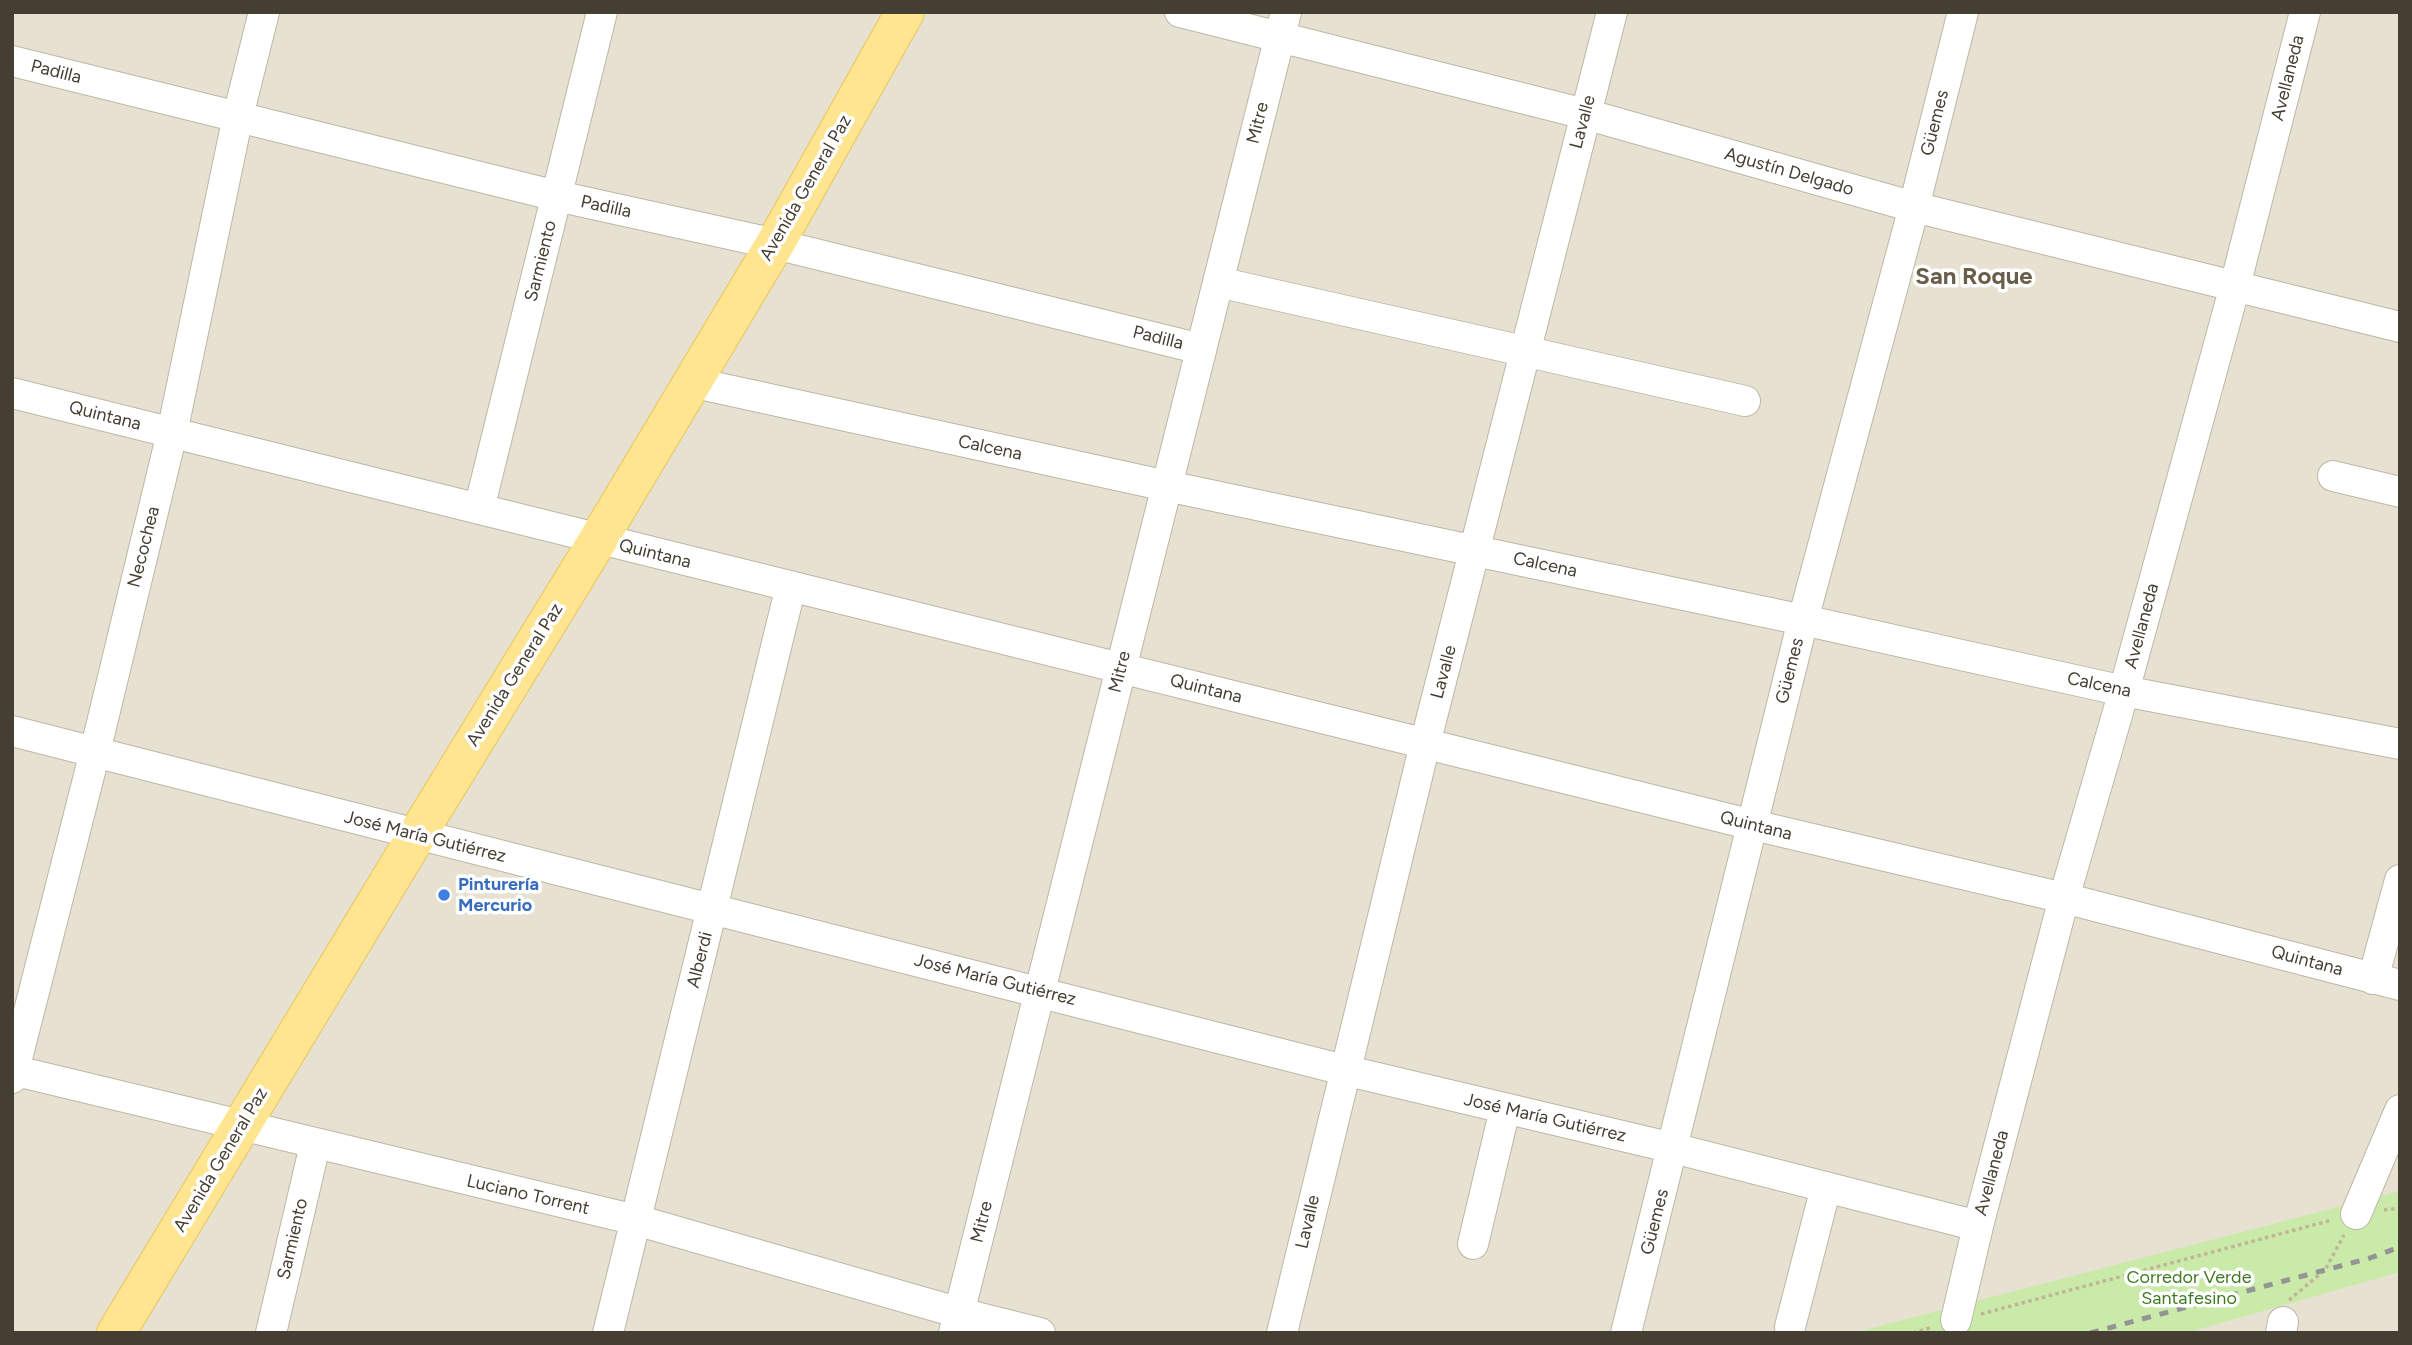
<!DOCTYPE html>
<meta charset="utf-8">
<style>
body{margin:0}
#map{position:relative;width:2412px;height:1345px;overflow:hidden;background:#f3efe3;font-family:Figtree,sans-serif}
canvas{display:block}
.frame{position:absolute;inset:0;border:14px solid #453f33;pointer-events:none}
</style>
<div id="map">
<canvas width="2412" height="1345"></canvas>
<div class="frame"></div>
</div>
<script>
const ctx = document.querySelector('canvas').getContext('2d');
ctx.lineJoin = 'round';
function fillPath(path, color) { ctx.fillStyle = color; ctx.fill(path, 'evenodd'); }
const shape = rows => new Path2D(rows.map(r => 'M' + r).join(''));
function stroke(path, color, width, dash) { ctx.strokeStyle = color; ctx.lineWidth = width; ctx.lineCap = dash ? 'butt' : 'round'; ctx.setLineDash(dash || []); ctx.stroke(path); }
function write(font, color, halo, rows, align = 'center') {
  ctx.font = font + ' Figtree,sans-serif'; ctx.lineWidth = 7; ctx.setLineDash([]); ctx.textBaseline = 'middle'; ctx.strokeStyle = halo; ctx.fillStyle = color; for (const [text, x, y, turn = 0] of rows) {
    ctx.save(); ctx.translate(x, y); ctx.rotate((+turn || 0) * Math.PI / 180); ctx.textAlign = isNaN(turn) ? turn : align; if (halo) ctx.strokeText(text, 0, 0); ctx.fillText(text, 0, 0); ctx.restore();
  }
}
fillPath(shape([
 [12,12,2400,12,2400,1333,12,1333]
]), '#e7e1d1');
fillPath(shape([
 [2400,1191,2400,1272,2186,1333,1853,1333]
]), '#caeaa9');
const minor = shape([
 [1180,12,1585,114,1914,207,2400,327],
 [12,61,557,196,775,244,1201,349],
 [1218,282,1745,401],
 [691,382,1167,486,1803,620,2124,691,2400,744],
 [12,393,1753,825,2064,898,2400,985],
 [2333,476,2400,492],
 [479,509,602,12],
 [12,731,1344,1070,1673,1148,1978,1226],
 [2373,979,2400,880],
 [12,1070,636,1220,960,1313,1040,1333],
 [12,1078,95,752,172,433,238,116,264,12],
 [2356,1214,2400,1110],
 [1473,1244,1505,1109],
 [1956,1320,1978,1226,2064,898,2124,691,2235,286,2305,12],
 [1790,1327,1826,1187],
 [271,1333,315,1145],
 [608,1333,791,586],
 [954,1333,1286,12],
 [1282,1333,1425,744,1612,12],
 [1626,1333,1803,620,1914,207,1963,12],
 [2281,1333,2283,1322]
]);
const major = shape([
 [116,1333,417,835,598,540,775,244,905,12]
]);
stroke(minor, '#bfb7a5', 32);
stroke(major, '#ebc659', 40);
stroke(shape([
 [2384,1210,2400,1208],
 [2289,1300,2325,1270,2344,1235],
 [1981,1314,2332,1220],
 [1913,1333,1933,1327]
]), '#c2b496', 3.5, [3.5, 3.5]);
stroke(minor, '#fff', 30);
stroke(major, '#ffe590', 38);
stroke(shape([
 [2090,1333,2370,1258,2400,1247]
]), '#949494', 5, [9, 9]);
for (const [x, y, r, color] of [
 [444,895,7,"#3f7fe0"]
]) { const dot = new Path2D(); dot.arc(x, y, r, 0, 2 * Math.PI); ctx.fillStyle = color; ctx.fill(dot); stroke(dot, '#fff', 2.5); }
write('18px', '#453f33', '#fff', [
 ["Padilla",56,72,14],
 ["Avellaneda",2288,78,-76],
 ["Lavalle",1583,122,-75],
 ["Mitre",1258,123,-76],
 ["Güemes",1935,123,-76],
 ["Agustín Delgado",1789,172,16],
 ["Avenida General Paz",806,188,-60],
 ["Padilla",606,207,12],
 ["Sarmiento",541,261,-76],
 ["Padilla",1158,338,14],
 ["Quintana",105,416,14],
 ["Calcena",990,448,12],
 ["Necochea",144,547,-76],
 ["Quintana",655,554,14],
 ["Calcena",1545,565,12],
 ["Avellaneda",2142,626,-75],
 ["Güemes",1790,671,-76],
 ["Mitre",1120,672,-76],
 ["Lavalle",1444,672,-75],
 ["Avenida General Paz",515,675,-58],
 ["Calcena",2099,685,12],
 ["Quintana",1206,689,14],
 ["Quintana",1756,826,14],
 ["José María Gutiérrez",425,837,14],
 ["Alberdi",700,960,-76],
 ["Quintana",2307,961,15],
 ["José María Gutiérrez",995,980,14],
 ["José María Gutiérrez",1545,1118,13],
 ["Avenida General Paz",221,1160,-59],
 ["Avellaneda",1992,1173,-75],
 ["Luciano Torrent",528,1195,13],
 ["Mitre",982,1222,-76],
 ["Lavalle",1308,1222,-77],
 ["Güemes",1655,1222,-76],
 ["Sarmiento",293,1239,-77]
]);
write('bold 18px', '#366cbe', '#fff', [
 ["Pinturería",458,885],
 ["Mercurio",458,906]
], 'left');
write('18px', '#407a23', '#fff', [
 ["Corredor Verde",2189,1278],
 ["Santafesino",2189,1299]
]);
write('bold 24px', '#695e4a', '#fff', [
 ["San Roque",1974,277]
]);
</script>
